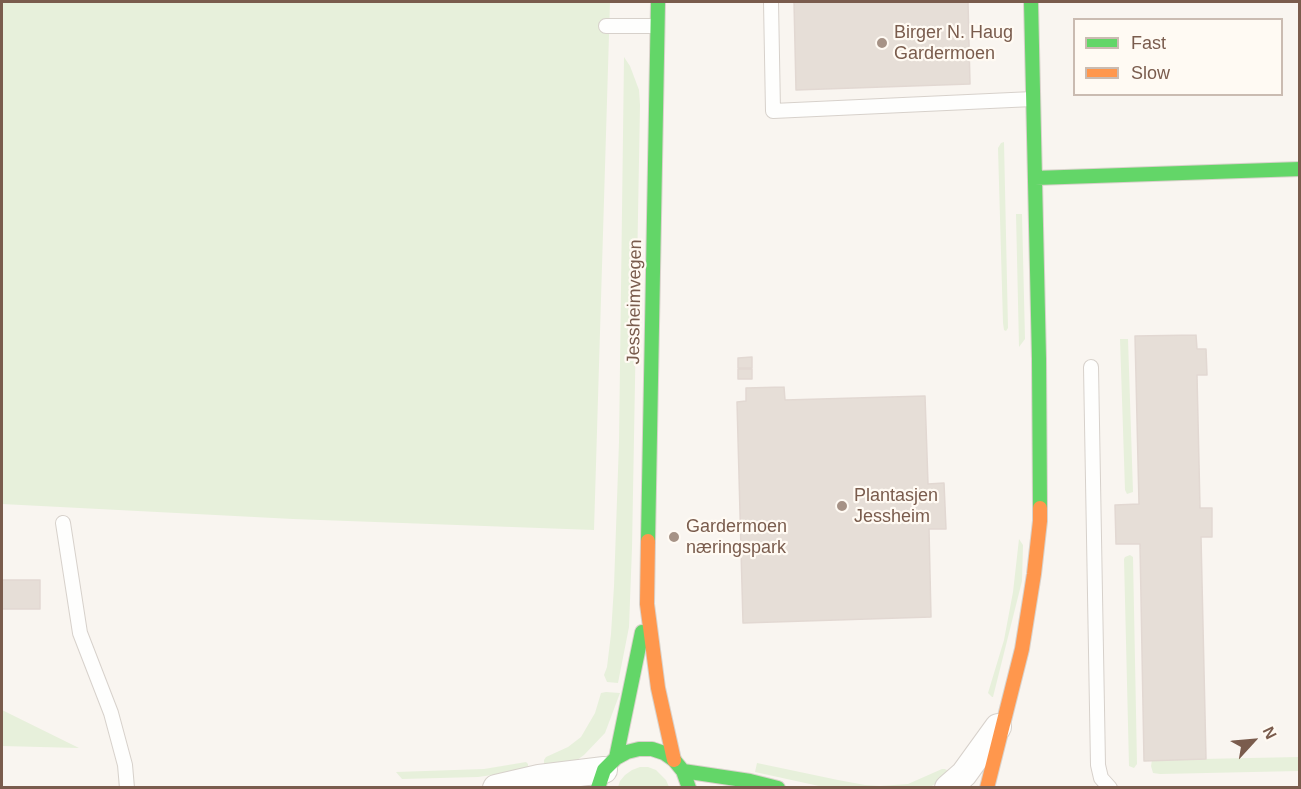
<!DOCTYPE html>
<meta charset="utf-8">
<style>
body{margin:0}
#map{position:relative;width:1301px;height:789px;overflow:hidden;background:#f9f5f0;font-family:Arial,sans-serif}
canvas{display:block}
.frame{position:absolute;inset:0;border:3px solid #7a5c4d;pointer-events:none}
.legend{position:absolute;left:1073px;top:18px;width:210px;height:78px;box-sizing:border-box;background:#fffaf3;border:2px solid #cabbb1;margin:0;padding:8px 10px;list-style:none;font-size:18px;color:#7a5c4d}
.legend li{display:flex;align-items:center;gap:12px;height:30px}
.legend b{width:30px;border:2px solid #cabbb1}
.north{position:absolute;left:1223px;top:711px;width:60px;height:60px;-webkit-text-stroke:4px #fffaf3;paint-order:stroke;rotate:64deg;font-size:16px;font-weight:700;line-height:24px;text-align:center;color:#7a5c4d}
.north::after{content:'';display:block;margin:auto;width:21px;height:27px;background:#7a5c4d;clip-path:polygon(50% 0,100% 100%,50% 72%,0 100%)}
</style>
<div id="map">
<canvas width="1301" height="789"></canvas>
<div class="frame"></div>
<ul class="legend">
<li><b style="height:8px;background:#63d668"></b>Fast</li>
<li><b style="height:8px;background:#ff974d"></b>Slow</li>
</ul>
<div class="north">N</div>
</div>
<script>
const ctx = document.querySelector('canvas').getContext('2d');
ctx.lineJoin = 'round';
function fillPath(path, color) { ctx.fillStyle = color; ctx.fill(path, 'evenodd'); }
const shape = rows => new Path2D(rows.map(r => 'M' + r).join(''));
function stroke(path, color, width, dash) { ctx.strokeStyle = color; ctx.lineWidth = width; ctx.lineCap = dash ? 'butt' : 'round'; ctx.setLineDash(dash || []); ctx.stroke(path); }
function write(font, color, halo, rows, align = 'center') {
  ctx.font = font + ' Arial,sans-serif'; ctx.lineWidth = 4.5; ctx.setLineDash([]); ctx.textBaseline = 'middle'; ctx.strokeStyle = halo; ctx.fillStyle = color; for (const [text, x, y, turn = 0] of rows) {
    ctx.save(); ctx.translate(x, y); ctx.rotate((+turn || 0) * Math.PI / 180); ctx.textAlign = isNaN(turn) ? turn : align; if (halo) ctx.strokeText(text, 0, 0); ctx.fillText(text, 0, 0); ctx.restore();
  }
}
fillPath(shape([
 [2,2,610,2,594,530,293,519,2,504],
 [624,57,630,66,639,90,640,105,632,548,629,627,618,683,607,682,604,675,607,667,611,634,614,586,619,442],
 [1004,142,1008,328,1006,331,1004,330,1003,323,998,148,1001,143],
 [1016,214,1022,214,1025,339,1019,347],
 [1120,339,1128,339,1133,492,1127,494,1125,490],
 [1019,539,1023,545,1022,581,993,697,992,697,988,693,1004,640,1013,592],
 [1130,555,1133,557,1137,764,1134,768,1129,766,1124,559,1125,557],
 [606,692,620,693,605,733,584,755,577,760,562,765,544,767,544,760,546,757,568,747,581,737,595,713,601,693],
 [2,710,79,748,2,746],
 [1299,757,1299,771,1160,774,1153,773,1151,766,1152,760],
 [526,762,528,764,528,770,478,777,402,779,396,772,484,769],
 [757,763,838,780,865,785,880,786,908,784,942,769,945,769,948,771,942,780,930,787,828,788,755,772],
 [640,767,648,767,656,770,666,780,669,787,618,787,620,781,625,775,632,770]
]), '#e7f0db');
const building = shape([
 [794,2,968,2,970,84,796,90,794,2],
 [1196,335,1197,349,1206,349,1207,375,1197,375,1200,508,1212,508,1212,537,1201,537,1206,759,1144,761,1140,544,1116,544,1115,505,1139,504,1135,336,1196,335],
 [752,357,752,368,738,368,738,358,752,357],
 [738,369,752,369,752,379,738,379,738,369],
 [784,387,785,400,925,396,928,484,944,483,946,529,929,529,931,617,743,623,737,402,746,401,746,388,784,387],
 [2,580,40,580,40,609,2,609,2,580]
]);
fillPath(building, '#e6ded7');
stroke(building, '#e2d8d2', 1.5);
const lane = shape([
 [771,2,773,111,1033,99],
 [606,26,657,26],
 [1091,367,1098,765,1101,778,1110,788],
 [63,523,80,633,111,713,125,765,127,788]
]);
const street = shape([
 [496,788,539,778,604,770],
 [948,788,964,774,998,727]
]);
const fast = shape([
 [1031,2,1039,359,1040,508],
 [1035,178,1300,169],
 [648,541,658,2],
 [616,758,642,632],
 [683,771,750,781,778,788],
 [598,788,604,770,616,758,627,752,639,749,652,749,664,753,674,760,683,771,689,788]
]);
const slow = shape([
 [648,541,647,604,658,688,674,760],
 [987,788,1022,649,1034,574,1040,521,1040,508]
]);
stroke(lane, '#d7d1cb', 16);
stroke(street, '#d7d1cb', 28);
stroke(fast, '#d9d2cb', 16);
stroke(slow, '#d9d2cb', 16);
stroke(lane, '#fefefd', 14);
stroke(street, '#fefefd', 26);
stroke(fast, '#63d668', 14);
stroke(slow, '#ff974d', 14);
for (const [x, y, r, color] of [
 [882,43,6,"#a69286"],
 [842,506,6,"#a69286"],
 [674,537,6,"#a69286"]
]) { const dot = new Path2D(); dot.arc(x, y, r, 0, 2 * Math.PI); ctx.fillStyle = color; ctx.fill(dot); stroke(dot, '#fffaf3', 2); }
write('18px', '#7a5c4d', '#fffaf3', [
 ["Birger N. Haug",894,33],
 ["Gardermoen",894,54],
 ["Plantasjen",854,496],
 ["Jessheim",854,517],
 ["Gardermoen",686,527],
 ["næringspark",686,548]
], 'left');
write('18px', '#7a5c4d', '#fffaf3', [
 ["Jessheimvegen",635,302,-89]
]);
</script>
